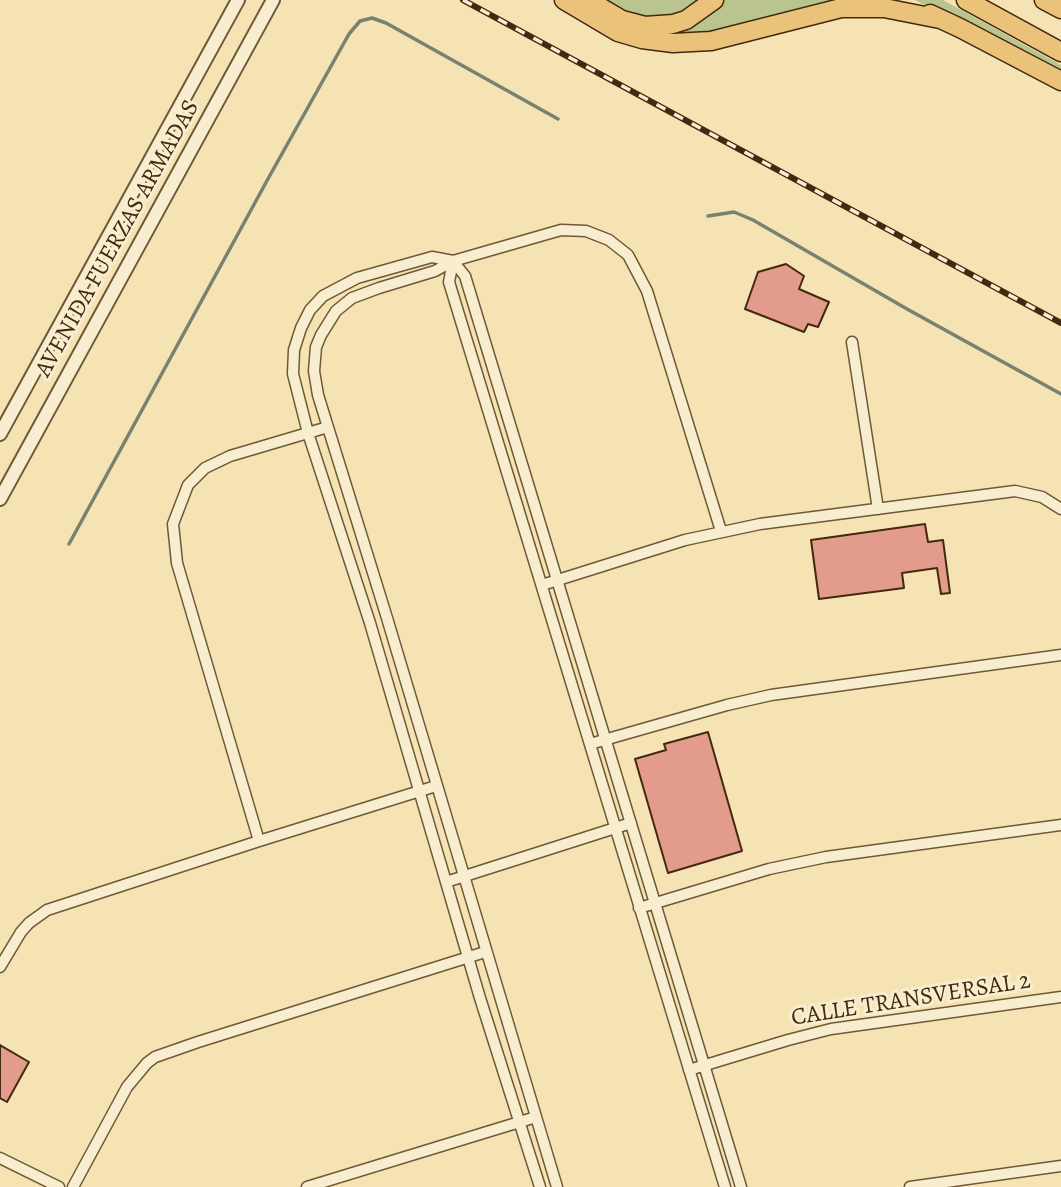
<!DOCTYPE html>
<style>
body{margin:0}
canvas{display:block;background:#f5e3b4}
</style>
<canvas width="1061" height="1187"></canvas>
<script>
const ctx = document.querySelector('canvas').getContext('2d');
ctx.lineJoin = 'round';
function fillPath(path, color) { ctx.fillStyle = color; ctx.fill(path, 'evenodd'); }
const shape = rows => new Path2D(rows.map(r => 'M' + r).join(''));
function stroke(path, color, width, dash) { ctx.strokeStyle = color; ctx.lineWidth = width; ctx.lineCap = dash ? 'butt' : 'round'; ctx.setLineDash(dash || []); ctx.stroke(path); }
function write(font, color, halo, rows, align = 'center') {
  ctx.font = font + ' Alegreya,serif'; ctx.lineWidth = 6; ctx.setLineDash([]); ctx.textBaseline = 'middle'; ctx.strokeStyle = halo; ctx.fillStyle = color; for (const [text, x, y, turn = 0] of rows) {
    ctx.save(); ctx.translate(x, y); ctx.rotate((+turn || 0) * Math.PI / 180); ctx.textAlign = isNaN(turn) ? turn : align; if (halo) ctx.strokeText(text, 0, 0); ctx.fillText(text, 0, 0); ctx.restore();
  }
}
fillPath(shape([
 [598,0,707,0,684,15,645,21],
 [722,0,894,0,902,4,726,32,674,37,632,28],
 [915,0,943,0,1061,65,1061,78]
]), '#b9c48f');
stroke(shape([
 [708,216,734,212,753,220,907,309,1061,394],
 [69,544,269,177,349,34,360,21,372,18,386,23,558,119]
]), '#788270', 3.5);
const building = shape([
 [786,264,804,276,799,289,829,302,818,327,808,324,804,332,745,309,758,272,786,264],
 [925,524,928,542,943,540,950,593,941,594,937,568,902,573,904,588,819,599,811,540,925,524],
 [708,732,742,851,668,873,635,759,666,750,664,744,708,732],
 [0,1045,29,1062,7,1102,0,1098,0,1045]
]);
fillPath(building, '#e39b8c');
stroke(building, '#422910', 2);
const minor = shape([
 [453,261,449,282,725,1187],
 [852,342,878,509],
 [542,585,685,540,760,524,1015,491,1042,497,1061,509],
 [590,744,727,705,771,695,1061,655],
 [259,841,177,563,173,524,188,485,205,468,230,456,328,427],
 [446,882,631,823],
 [639,908,769,869,826,857,1061,825],
 [0,967,21,932,29,923,47,910,259,841,436,786],
 [689,1070,788,1040,831,1029,1061,997],
 [0,1158,59,1187],
 [73,1187,127,1087,147,1063,155,1057,198,1042,485,952],
 [307,1187,536,1117],
 [540,1187,480,998,370,623,308,433,293,374,294,350,301,328,310,310,323,296,357,278,432,257,453,261,465,276,741,1187],
 [557,1187,387,618,318,395,314,371,316,347,321,335,336,311,352,298,379,288,435,271,453,261,561,230,586,231,609,240,628,255,647,291,721,531],
 [910,1187,1061,1166]
]);
const tertiary = shape([
 [0,434,238,0],
 [0,499,273,0]
]);
const motorway = shape([
 [564,0,618,32,642,39,673,43,711,41,841,8,884,8,940,19],
 [588,0,622,20,645,26,673,24,686,20,714,0],
 [966,0,1061,52],
 [1044,0,1061,9],
 [930,14,960,28,1061,81]
]);
stroke(minor, '#6f5839', 13);
stroke(tertiary, '#6f5839', 16);
stroke(motorway, '#422910', 21);
stroke(minor, '#f8edce', 10);
stroke(tertiary, '#f8edce', 12);
stroke(motorway, '#eac27a', 18);
const rail = shape([
 [463,0,1061,323]
]);
stroke(rail, '#422910', 6);
stroke(rail, '#f8edce', 3.5, [10]);
write('24px', '#422910', '#f8edce', [
 ["AVENIDA FUERZAS ARMADAS",118,239,-61],
 ["CALLE TRANSVERSAL 2",911,1000,-9]
]);
</script>
